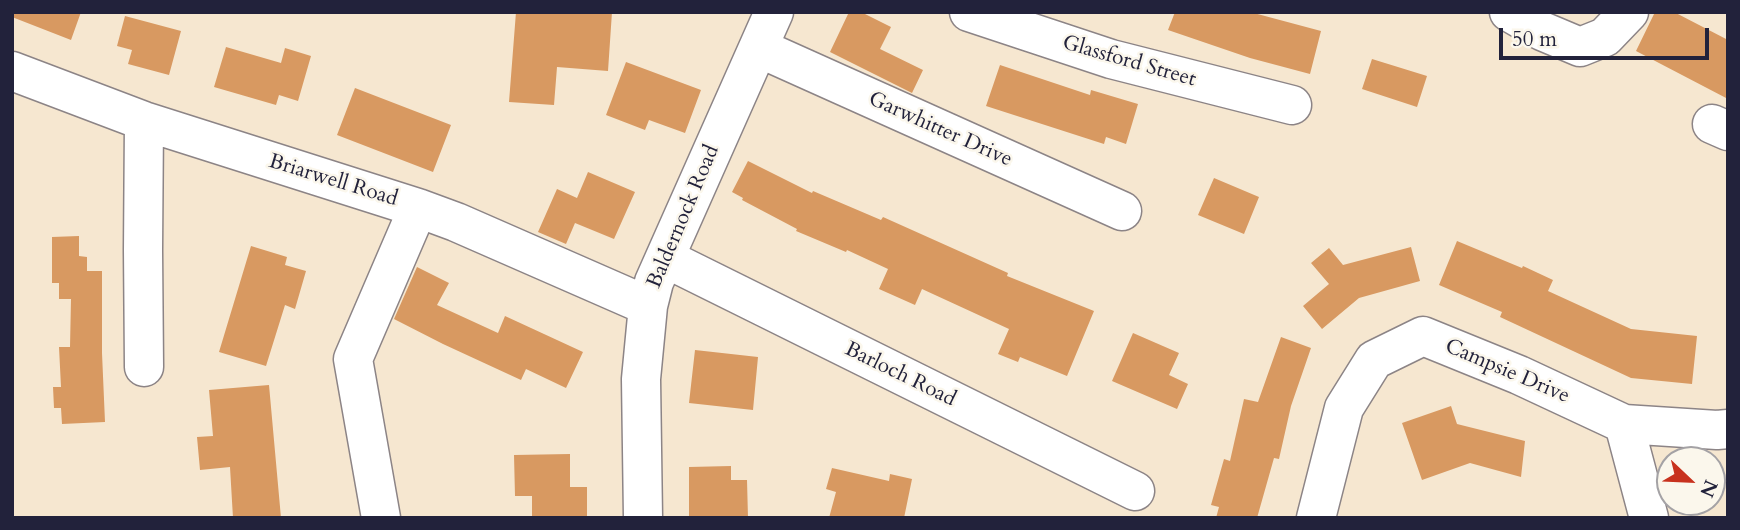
<!DOCTYPE html>
<style>
body{margin:0}
#map{position:relative;width:1740px;height:530px;overflow:hidden;background:#f6e7d0;font-family:Cardo,serif}
canvas{display:block}
.frame{position:absolute;inset:0;border:14px solid #22223b;pointer-events:none}
.north{position:absolute;left:1656px;top:446px;width:70px;height:70px;box-sizing:border-box;background:#fbf7ec;border:2px solid #a4a2a5;border-radius:50%;rotate:113deg;font-size:19px;font-weight:700;line-height:28px;text-align:center;color:#22223b}
.north::after{content:'';display:block;margin:auto;width:24px;height:32px;background:#c8321e;clip-path:polygon(50% 0,100% 100%,50% 72%,0 100%)}
.scale{position:absolute;left:1499px;top:28px;width:210px;height:32px;box-sizing:border-box;border:4px solid #22223b;border-top:0;padding-left:9px;font-size:21px;line-height:24px;white-space:nowrap;color:#22223b;-webkit-text-stroke:5px #fbf7ec;paint-order:stroke}
</style>
<div id="map">
<canvas width="1740" height="530"></canvas>
<div class="frame"></div>
<div class="north">N</div>
<div class="scale">50 m</div>
</div>
<script>
const ctx = document.querySelector('canvas').getContext('2d');
ctx.lineJoin = 'round';
function fillPath(path, color) { ctx.fillStyle = color; ctx.fill(path, 'evenodd'); }
const shape = rows => new Path2D(rows.map(r => 'M' + r).join(''));
function stroke(path, color, width, dash) { ctx.strokeStyle = color; ctx.lineWidth = width; ctx.lineCap = dash ? 'butt' : 'round'; ctx.setLineDash(dash || []); ctx.stroke(path); }
function write(font, color, halo, rows, align = 'center') {
  ctx.font = font + ' Cardo,serif'; ctx.lineWidth = 5; ctx.setLineDash([]); ctx.textBaseline = 'middle'; ctx.strokeStyle = halo; ctx.fillStyle = color; for (const [text, x, y, turn = 0] of rows) {
    ctx.save(); ctx.translate(x, y); ctx.rotate((+turn || 0) * Math.PI / 180); ctx.textAlign = isNaN(turn) ? turn : align; if (halo) ctx.strokeText(text, 0, 0); ctx.fillText(text, 0, 0); ctx.restore();
  }
}
fillPath(shape([
 [12,12,81,12,71,40,12,17],
 [516,12,612,12,608,71,557,67,554,105,509,102],
 [849,12,861,12,891,27,880,49,923,70,912,93,830,52],
 [1175,12,1250,12,1321,31,1310,74,1250,58,1168,30],
 [1655,12,1674,12,1728,40,1728,99,1636,51],
 [125,16,181,31,169,75,128,64,132,50,117,46],
 [226,47,281,63,285,48,311,56,298,101,279,95,276,105,214,87],
 [1372,59,1427,76,1417,107,1362,89],
 [626,62,701,90,685,133,649,120,645,130,606,115],
 [1000,65,1090,95,1091,90,1138,104,1126,144,1106,137,1104,144,986,106],
 [355,88,451,125,433,172,337,135],
 [748,161,812,193,813,191,881,220,883,217,1008,273,1007,276,1094,311,1067,376,1020,357,1018,362,998,354,1009,329,922,289,915,305,879,289,888,269,847,250,846,252,796,231,797,229,742,200,743,198,732,192],
 [588,172,635,192,614,239,575,223,566,244,538,232,557,189,577,198],
 [1214,178,1259,197,1244,234,1198,215],
 [79,236,79,256,87,257,87,271,102,271,102,353,105,422,62,424,61,408,54,408,53,387,61,387,59,347,70,347,71,299,59,299,59,283,52,283,52,237],
 [1457,241,1522,268,1523,266,1553,280,1548,291,1631,329,1697,336,1692,384,1631,378,1500,317,1502,312,1439,285],
 [251,246,287,257,285,265,306,271,295,309,285,305,266,366,219,352],
 [1411,247,1420,281,1359,298,1322,329,1303,306,1329,284,1311,263,1329,248,1343,265],
 [417,267,449,283,437,305,498,333,505,316,583,352,566,388,526,369,521,380,443,344,394,319],
 [1133,333,1179,353,1169,375,1188,384,1177,409,1112,381],
 [1281,337,1311,348,1291,406,1279,459,1274,458,1257,518,1216,518,1219,507,1211,505,1224,459,1230,461,1244,399,1258,402],
 [695,350,758,357,753,410,689,403],
 [269,385,281,518,233,518,230,467,200,470,197,437,213,436,209,390],
 [1451,406,1457,424,1525,441,1521,477,1470,463,1422,480,1402,423],
 [570,454,570,487,587,487,587,518,532,518,532,496,515,496,514,455],
 [731,466,731,480,747,480,748,518,689,518,689,467],
 [832,468,889,481,890,474,912,479,904,518,829,518,836,492,826,489]
]), '#d89961');
const minor = shape([
 [969,12,1111,59,1292,105],
 [1509,12,1542,31,1580,47,1605,37,1629,12],
 [759,48,1122,211],
 [12,71,144,121,418,208,456,222,648,306],
 [144,121,143,250,144,367],
 [1712,124,1728,131],
 [665,258,1135,491],
 [1624,424,1649,518],
 [381,518,353,359,418,208],
 [643,518,641,379,648,306,654,282,774,12],
 [1316,518,1344,408,1374,360,1423,336,1519,375,1624,424,1717,430,1728,429]
]);
stroke(minor, '#8c8486', 41);
stroke(minor, '#fff', 38);
write('21px', '#22223b', '#fbf7ec', [
 ["Glassford Street",1129,62,16],
 ["Garwhitter Drive",940,130,24],
 ["Briarwell Road",333,181,17],
 ["Baldernock Road",684,217,-67],
 ["Campsie Drive",1507,372,23],
 ["Barloch Road",900,375,26]
]);
</script>
